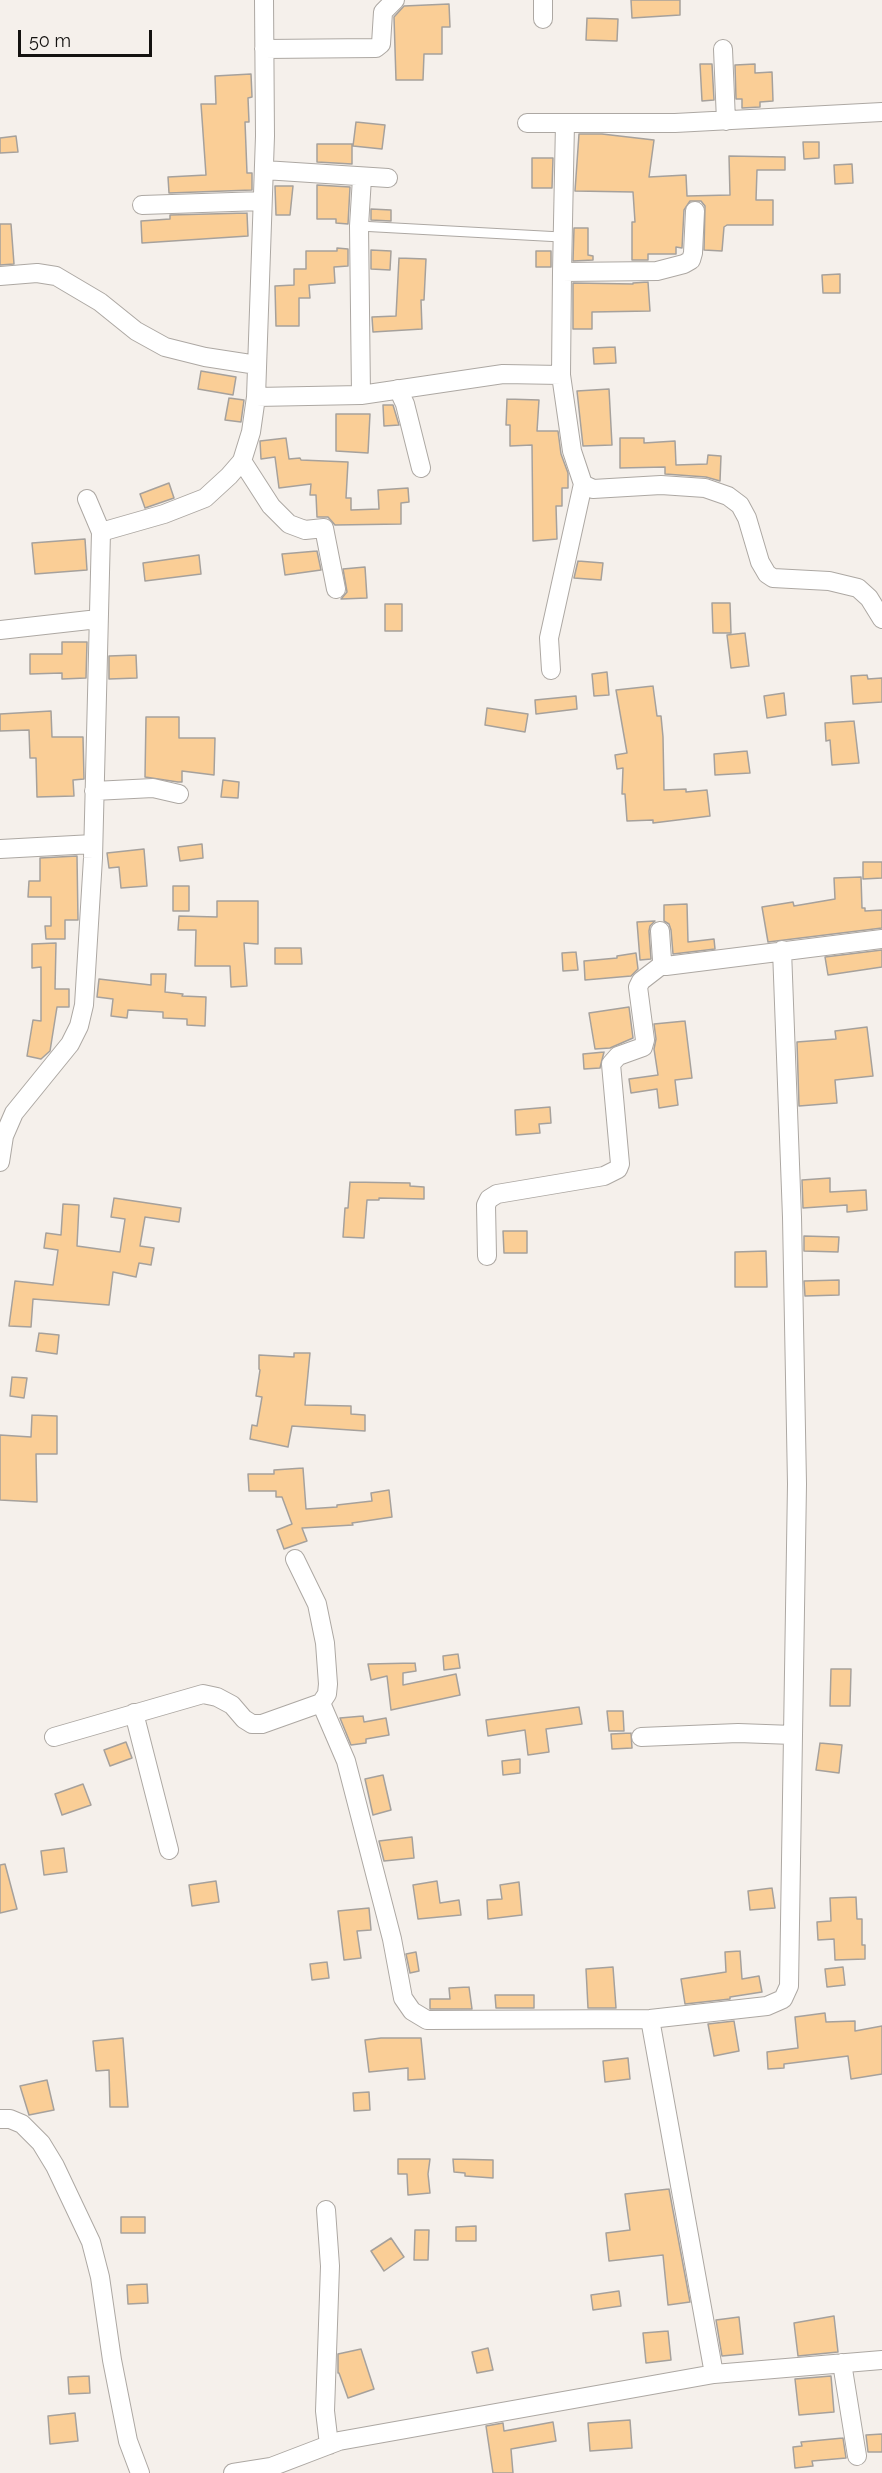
<!DOCTYPE html>
<style>
body{margin:0}
#map{position:relative;width:882px;height:2473px;overflow:hidden;background:#f5f0eb;font-family:Raleway,sans-serif}
canvas{display:block}
.scale{position:absolute;left:18px;top:30px;width:134px;height:27px;box-sizing:border-box;border:3px solid #141210;border-top:0;padding-left:8px;font-size:18px;line-height:21px;white-space:nowrap;color:#141210;-webkit-text-stroke:4px #f5f0eb;paint-order:stroke}
</style>
<div id="map">
<canvas width="882" height="2473"></canvas>
<div class="scale">50 m</div>
</div>
<script>
const ctx = document.querySelector('canvas').getContext('2d');
ctx.lineJoin = 'round';
function fillPath(path, color) { ctx.fillStyle = color; ctx.fill(path, 'evenodd'); }
const shape = rows => new Path2D(rows.map(r => 'M' + r).join(''));
function stroke(path, color, width, dash) { ctx.strokeStyle = color; ctx.lineWidth = width; ctx.lineCap = dash ? 'butt' : 'round'; ctx.setLineDash(dash || []); ctx.stroke(path); }
const building = shape([
 [631,0,680,0,680,15,632,18,631,0],
 [449,4,450,27,442,27,442,54,424,54,423,80,396,80,394,17,404,6,449,4],
 [587,18,618,19,617,41,586,40,587,18],
 [700,64,712,64,714,100,702,101,700,64],
 [755,64,755,73,772,72,773,101,760,102,760,107,742,108,742,99,736,99,735,65,755,64],
 [251,74,252,97,248,98,249,122,245,122,247,173,252,173,252,190,169,193,168,177,206,175,201,104,216,104,215,76,251,74],
 [356,122,385,125,382,149,353,146,356,122],
 [579,134,602,134,654,140,649,177,686,175,687,196,730,195,729,156,785,157,785,170,757,170,756,200,773,200,773,225,727,225,724,227,722,251,704,250,705,206,701,201,690,201,684,210,682,248,676,247,676,254,648,254,648,260,632,260,632,222,635,222,633,192,575,191,579,134],
 [16,136,18,152,0,153,0,138,16,136],
 [803,142,819,142,819,158,804,159,803,142],
 [317,144,352,144,352,164,317,162,317,144],
 [532,158,553,158,552,188,532,188,532,158],
 [852,164,853,183,835,184,834,165,852,164],
 [317,185,350,187,348,224,336,223,336,219,317,219,317,185],
 [275,186,293,186,290,215,276,215,275,186],
 [371,209,391,210,391,221,371,220,371,209],
 [247,213,248,236,142,243,141,221,170,219,170,215,247,213],
 [0,224,11,224,14,264,0,265,0,224],
 [574,228,588,228,588,255,593,256,593,260,573,261,574,228],
 [337,248,348,249,348,266,334,267,335,283,309,285,310,298,299,298,299,326,276,326,275,286,294,285,294,269,306,269,306,251,337,251,337,248],
 [371,250,391,251,390,270,371,269,371,250],
 [536,251,551,251,551,267,536,267,536,251],
 [399,258,426,259,424,300,421,300,422,329,373,332,372,317,396,316,399,258],
 [840,274,840,293,823,293,822,275,840,274],
 [648,282,650,311,592,312,592,329,573,329,573,283,633,284,633,283,648,282],
 [615,347,616,363,594,364,593,348,615,347],
 [201,371,236,377,233,395,198,389,201,371],
 [609,389,612,445,583,446,577,391,609,389],
 [229,398,244,400,241,422,225,420,229,398],
 [507,399,539,400,537,431,558,431,561,454,568,473,568,488,562,488,562,506,556,506,557,539,533,541,532,445,510,446,510,425,506,425,507,399],
 [383,405,393,405,399,425,384,426,383,405],
 [336,414,370,414,368,453,336,451,336,414],
 [286,438,289,459,300,458,301,460,348,462,346,498,351,498,351,510,379,509,378,490,408,488,409,502,401,503,401,524,335,525,328,517,317,517,316,495,310,495,311,484,279,488,275,457,261,459,260,441,286,438],
 [620,438,644,438,644,443,675,441,676,465,707,464,708,455,721,456,720,481,706,477,665,474,665,467,620,468,620,438],
 [169,483,174,498,145,508,140,494,169,483],
 [85,539,87,570,35,574,32,543,85,539],
 [317,551,321,570,285,575,282,554,317,551],
 [199,555,201,574,145,581,143,563,199,555],
 [578,561,603,563,601,580,574,578,578,561],
 [365,567,367,598,341,599,347,592,343,569,365,567],
 [712,603,730,603,731,633,713,633,712,603],
 [385,604,402,604,402,631,385,631,385,604],
 [745,633,749,666,731,668,727,635,745,633],
 [62,642,87,642,86,678,62,679,62,673,30,674,30,654,62,654,62,642],
 [136,655,137,678,109,679,109,656,136,655],
 [607,672,609,695,594,696,592,674,607,672],
 [867,675,868,679,882,678,882,702,853,704,851,676,867,675],
 [653,686,657,716,661,716,663,737,664,790,686,789,686,792,707,790,710,816,653,823,653,820,627,821,625,794,622,794,623,768,617,769,615,755,627,753,616,690,653,686],
 [784,693,786,715,767,718,764,696,784,693],
 [576,696,577,709,536,714,535,700,576,696],
 [487,708,528,714,525,732,485,725,487,708],
 [51,711,52,737,83,737,84,779,73,780,74,796,37,797,36,758,30,758,29,730,0,731,0,714,51,711],
 [146,717,179,717,179,738,215,738,214,775,182,771,182,782,178,782,145,777,146,717],
 [854,721,859,763,832,765,830,740,826,741,825,723,854,721],
 [747,751,750,773,715,775,714,754,747,751],
 [223,780,239,782,238,798,221,797,223,780],
 [202,844,203,858,180,861,178,847,202,844],
 [144,849,147,886,121,888,119,867,109,868,107,853,144,849],
 [77,856,78,920,65,920,65,939,46,939,45,926,51,926,51,897,28,897,29,881,40,881,40,858,77,856],
 [863,862,882,862,882,878,863,879,863,862],
 [861,877,862,908,865,908,865,911,882,910,882,928,768,942,762,907,793,902,794,906,835,899,834,878,861,877],
 [173,886,189,886,189,911,173,911,173,886],
 [217,901,258,901,258,944,244,943,247,986,231,987,230,966,195,966,196,930,178,930,179,916,217,917,217,901],
 [687,904,688,942,714,939,715,949,673,954,671,930,669,924,664,921,664,905,687,904],
 [655,921,650,926,649,931,651,959,640,960,637,922,655,921],
 [56,943,55,989,69,989,69,1007,57,1007,50,1051,41,1059,27,1056,33,1020,41,1021,41,967,32,968,32,944,56,943],
 [275,948,301,948,302,964,275,964,275,948],
 [882,950,882,967,828,975,825,957,882,950],
 [576,952,578,970,563,971,562,953,576,952],
 [636,953,638,969,631,976,585,980,584,961,617,958,617,956,636,953],
 [151,974,166,974,165,992,183,994,182,996,206,997,205,1026,187,1025,187,1019,163,1018,163,1012,128,1010,127,1018,111,1016,113,999,97,997,99,979,151,985,151,974],
 [629,1007,633,1038,610,1048,595,1049,589,1013,629,1007],
 [685,1021,692,1078,675,1080,678,1105,659,1108,657,1089,631,1093,629,1079,658,1075,654,1049,656,1039,654,1024,685,1021],
 [867,1027,873,1076,835,1080,837,1103,799,1106,797,1042,836,1039,835,1031,867,1027],
 [604,1052,600,1068,584,1069,583,1054,604,1052],
 [550,1107,551,1123,539,1124,540,1133,516,1135,515,1110,550,1107],
 [830,1178,830,1192,866,1190,867,1210,847,1212,847,1205,803,1208,802,1180,830,1178],
 [350,1182,410,1183,410,1186,424,1187,424,1199,379,1198,379,1200,367,1200,364,1238,343,1237,345,1208,348,1208,350,1182],
 [114,1198,181,1208,179,1222,145,1217,140,1246,154,1248,151,1265,139,1263,136,1277,113,1272,109,1305,33,1299,31,1327,9,1326,15,1281,53,1285,58,1250,44,1248,46,1233,61,1235,63,1204,79,1205,77,1246,120,1252,125,1219,111,1217,114,1198],
 [503,1231,527,1231,527,1253,504,1253,503,1231],
 [804,1236,839,1237,838,1252,804,1251,804,1236],
 [766,1251,767,1287,735,1287,735,1252,766,1251],
 [839,1280,839,1295,805,1296,804,1281,839,1280],
 [39,1333,59,1335,57,1354,36,1351,39,1333],
 [294,1353,310,1353,305,1405,351,1406,351,1414,365,1415,365,1431,292,1426,288,1447,250,1439,252,1425,257,1426,262,1397,256,1396,260,1370,259,1369,259,1355,294,1357,294,1353],
 [12,1377,27,1378,24,1398,10,1396,12,1377],
 [32,1415,57,1416,57,1454,36,1454,37,1502,0,1500,0,1435,31,1437,32,1415],
 [303,1468,306,1509,337,1507,337,1505,372,1501,371,1493,389,1490,392,1517,352,1523,353,1525,302,1528,307,1541,284,1549,277,1530,292,1524,282,1497,276,1497,276,1491,249,1491,248,1474,274,1474,274,1470,303,1468],
 [458,1654,460,1668,444,1670,443,1656,458,1654],
 [415,1663,416,1671,403,1673,403,1685,456,1674,460,1695,391,1710,387,1676,371,1680,368,1664,415,1663],
 [831,1669,851,1669,850,1706,830,1706,831,1669],
 [579,1707,582,1724,546,1729,549,1752,528,1755,525,1730,488,1736,486,1720,579,1707],
 [607,1711,623,1711,624,1731,609,1731,607,1711],
 [363,1716,364,1722,386,1718,389,1735,366,1739,366,1743,351,1745,340,1718,363,1716],
 [631,1733,632,1748,612,1749,611,1734,631,1733],
 [126,1742,132,1758,110,1766,104,1750,126,1742],
 [820,1743,842,1745,839,1773,816,1770,820,1743],
 [520,1759,520,1773,503,1775,502,1761,520,1759],
 [383,1775,391,1810,373,1815,365,1779,383,1775],
 [83,1784,91,1805,62,1815,55,1794,83,1784],
 [412,1837,414,1858,384,1861,379,1841,412,1837],
 [64,1848,67,1872,44,1875,41,1851,64,1848],
 [5,1864,17,1909,0,1913,0,1865,5,1864],
 [216,1881,219,1902,192,1906,189,1885,216,1881],
 [437,1881,440,1903,459,1900,461,1915,418,1919,413,1885,437,1881],
 [519,1882,522,1915,488,1919,487,1900,502,1899,500,1885,519,1882],
 [772,1888,775,1908,750,1910,748,1891,772,1888],
 [856,1897,857,1919,862,1919,862,1945,865,1945,865,1959,835,1960,834,1939,818,1940,817,1922,831,1921,830,1898,856,1897],
 [369,1908,371,1930,357,1931,361,1958,344,1960,338,1911,369,1908],
 [740,1951,742,1979,759,1976,762,1992,730,1997,730,1999,685,2004,681,1979,726,1972,725,1952,740,1951],
 [416,1952,419,1971,410,1973,406,1954,416,1952],
 [327,1962,329,1978,312,1980,310,1964,327,1962],
 [613,1967,616,2008,588,2008,586,1969,613,1967],
 [843,1967,845,1985,827,1987,825,1969,843,1967],
 [469,1987,472,2009,430,2009,430,1999,450,1999,449,1988,469,1987],
 [495,1995,534,1995,534,2008,496,2008,495,1995],
 [825,2013,826,2022,855,2021,855,2031,882,2026,882,2074,851,2079,848,2056,784,2064,784,2068,768,2069,767,2052,798,2048,795,2017,825,2013],
 [734,2021,739,2051,714,2056,708,2024,734,2021],
 [123,2038,128,2107,110,2107,109,2070,96,2071,93,2041,123,2038],
 [381,2038,421,2038,425,2079,408,2080,408,2068,369,2072,365,2040,381,2038],
 [628,2058,630,2079,605,2082,603,2061,628,2058],
 [47,2080,54,2110,29,2115,20,2086,47,2080],
 [369,2092,370,2110,354,2111,353,2093,369,2092],
 [398,2159,430,2159,428,2174,430,2193,408,2195,407,2174,398,2174,398,2159],
 [453,2159,493,2160,493,2178,465,2176,465,2173,454,2172,453,2159],
 [669,2189,690,2302,668,2305,663,2255,609,2261,606,2233,630,2230,625,2194,669,2189],
 [121,2217,145,2217,145,2233,121,2233,121,2217],
 [476,2226,476,2241,456,2241,456,2227,476,2226],
 [415,2230,429,2230,428,2260,414,2260,415,2230],
 [391,2238,404,2257,384,2271,371,2251,391,2238],
 [147,2284,148,2303,128,2304,127,2285,147,2284],
 [619,2291,621,2306,593,2310,591,2295,619,2291],
 [834,2316,838,2352,798,2356,794,2323,834,2316],
 [739,2317,743,2354,722,2356,716,2320,739,2317],
 [668,2331,671,2360,646,2363,643,2333,668,2331],
 [488,2348,493,2370,477,2373,472,2352,488,2348],
 [361,2349,374,2389,348,2398,339,2373,338,2373,338,2354,361,2349],
 [89,2376,90,2393,69,2394,68,2377,89,2376],
 [831,2376,834,2412,799,2415,795,2379,831,2376],
 [75,2413,78,2441,50,2444,48,2416,75,2413],
 [630,2420,632,2448,590,2451,588,2423,630,2420],
 [553,2422,556,2441,511,2449,513,2473,493,2473,486,2426,503,2423,504,2431,553,2422],
 [882,2434,882,2452,868,2452,866,2435,882,2434],
 [843,2438,846,2458,812,2461,813,2466,795,2468,793,2447,802,2446,801,2442,843,2438]
]);
fillPath(building, '#face96');
stroke(building, '#a6a19c', 1.5);
const service = shape([
 [359,226,561,237]
]);
const minor = shape([
 [543,0,543,19],
 [264,49,376,48,381,44,383,12,395,0],
 [723,49,726,121],
 [527,123,675,123,882,112],
 [264,170,388,178],
 [142,205,262,201],
 [695,211,693,253,691,260,684,264,657,271,562,272,561,375,572,451,583,484,593,489,661,485,705,488,728,496,740,505,747,518,760,562,767,574,773,578,829,581,858,588,869,598,882,619],
 [562,272,565,123],
 [0,276,37,273,56,276,100,302,136,331,165,347,205,357,257,365],
 [398,389,405,404,421,468],
 [361,395,359,226,362,178],
 [256,397,361,395,503,374,561,375],
 [242,461,271,506,289,524,305,530,324,528,336,589],
 [101,532,164,514,205,498,229,476,242,461,251,432,256,397,265,136,264,0],
 [0,630,98,619],
 [551,670,549,638,583,484],
 [94,791,153,788,179,794],
 [0,849,93,844],
 [660,931,662,960,666,966,882,939],
 [0,1162,4,1136,14,1113,70,1044,79,1026,84,1005,93,858,101,532,87,499],
 [487,1256,486,1205,489,1199,497,1194,604,1176,618,1169,620,1164,611,1064,618,1056,643,1047,645,1040,638,987,641,981,663,964],
 [321,1703,346,1761,392,1939,403,1998,412,2011,427,2020,650,2019,767,2006,783,1999,789,1986,797,1484,792,1217,782,950],
 [134,1713,169,1850],
 [54,1737,203,1694,217,1697,232,1705,244,1719,252,1724,262,1724,321,1703,327,1694,328,1684,325,1643,317,1604,295,1559],
 [641,1737,738,1733,793,1735],
 [650,2019,714,2374],
 [0,2119,10,2119,22,2124,41,2143,55,2166,91,2242,100,2277,112,2360,128,2441,140,2473],
 [326,2210,330,2266,325,2411,329,2445],
 [842,2363,857,2456],
 [233,2473,271,2467,339,2441,714,2374,882,2360]
]);
stroke(service, '#ada8a3', 11);
stroke(minor, '#ada8a3', 20);
stroke(service, '#fff', 9);
stroke(minor, '#fff', 18);
</script>
